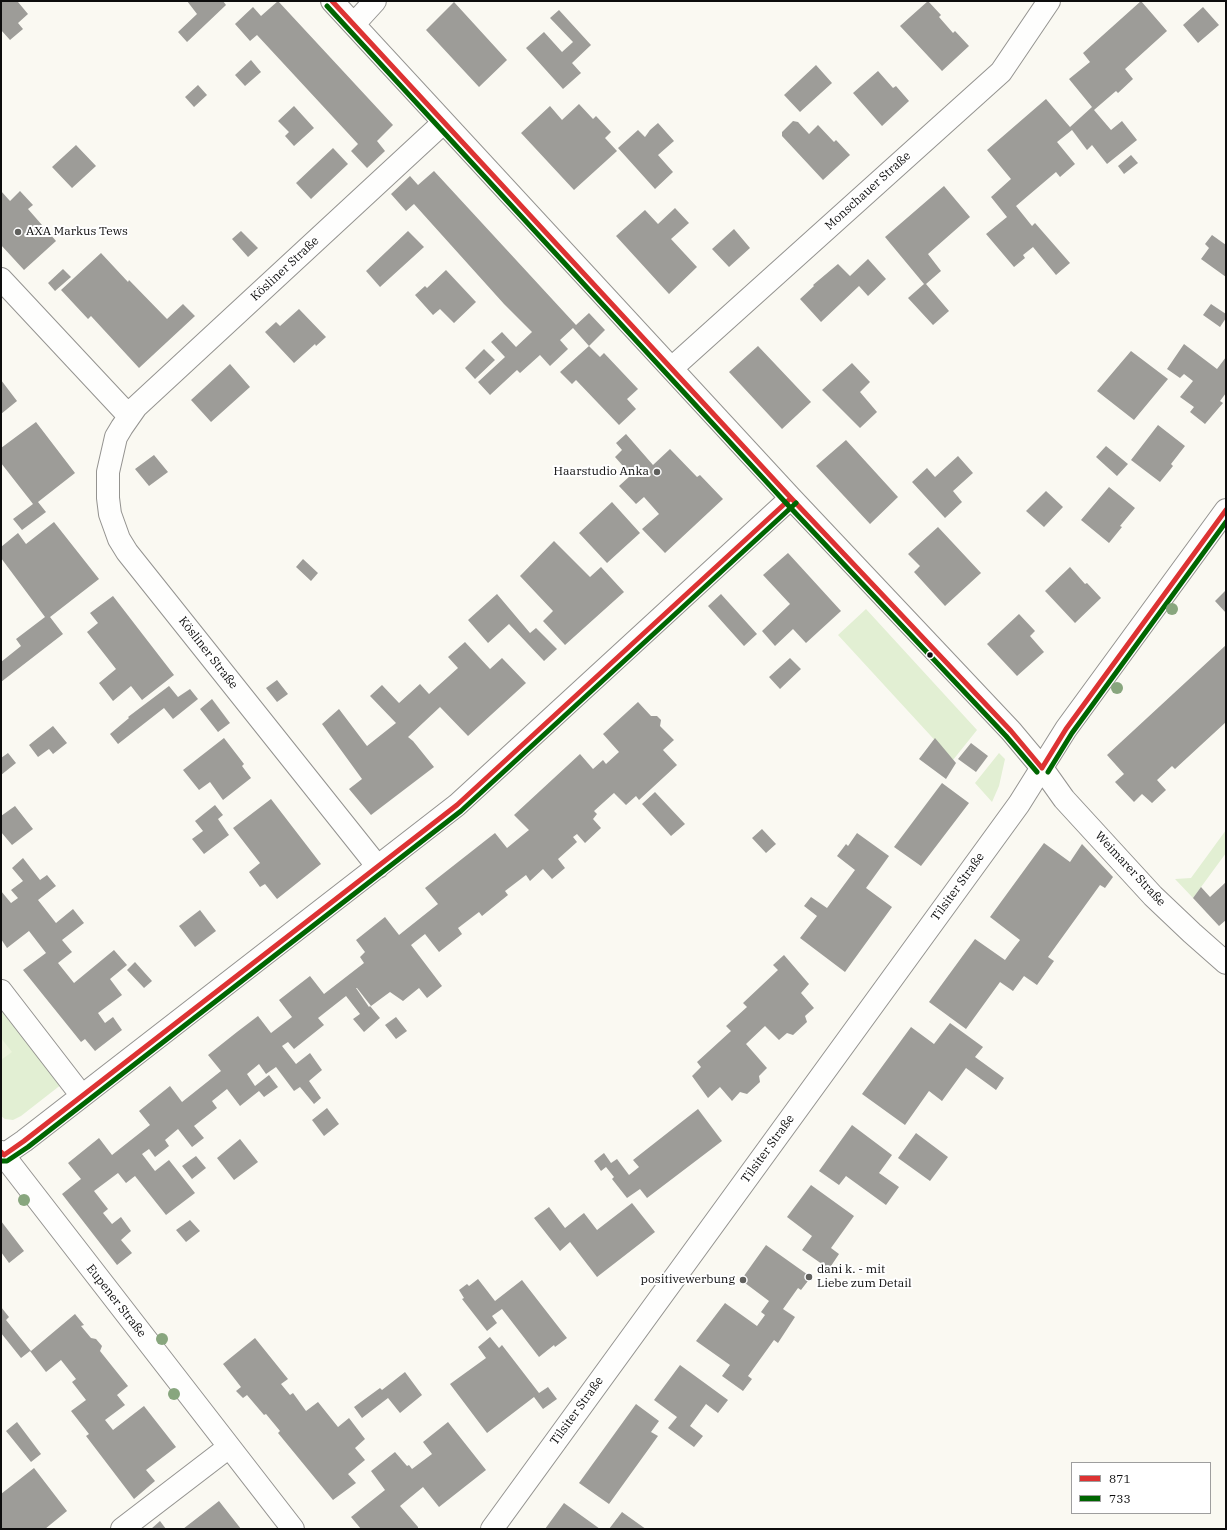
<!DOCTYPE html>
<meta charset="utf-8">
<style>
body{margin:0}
#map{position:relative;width:1227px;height:1530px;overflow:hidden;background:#faf9f2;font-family:"IBM Plex Serif",serif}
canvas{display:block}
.frame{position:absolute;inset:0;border:2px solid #0d0d0d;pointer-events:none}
.legend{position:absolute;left:1071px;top:1462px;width:140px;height:52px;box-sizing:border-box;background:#fff;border:1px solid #9e9e9e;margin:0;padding:5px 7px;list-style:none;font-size:12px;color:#0d0d0d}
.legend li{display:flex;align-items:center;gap:8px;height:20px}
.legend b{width:20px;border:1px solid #9e9e9e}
</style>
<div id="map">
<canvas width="1227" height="1530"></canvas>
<div class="frame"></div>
<ul class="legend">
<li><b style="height:5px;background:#d33"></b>871</li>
<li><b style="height:5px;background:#006601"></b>733</li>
</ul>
</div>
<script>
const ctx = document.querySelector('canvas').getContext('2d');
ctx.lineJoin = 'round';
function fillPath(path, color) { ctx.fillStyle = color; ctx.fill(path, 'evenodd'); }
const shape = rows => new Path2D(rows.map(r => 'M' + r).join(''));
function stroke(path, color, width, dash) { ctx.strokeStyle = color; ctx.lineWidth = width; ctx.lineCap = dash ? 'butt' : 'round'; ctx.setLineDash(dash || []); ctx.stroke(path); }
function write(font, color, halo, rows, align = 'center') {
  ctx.font = font + ' "IBM Plex Serif",serif'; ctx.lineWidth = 4; ctx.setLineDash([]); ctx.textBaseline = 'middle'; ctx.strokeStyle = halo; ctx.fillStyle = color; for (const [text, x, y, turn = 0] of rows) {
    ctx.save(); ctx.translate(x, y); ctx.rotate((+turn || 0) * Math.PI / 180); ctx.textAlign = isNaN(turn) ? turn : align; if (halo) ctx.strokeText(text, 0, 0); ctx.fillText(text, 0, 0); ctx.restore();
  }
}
fillPath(shape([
 [866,609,977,730,953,760,838,635],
 [999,753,1005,759,999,786,992,802,975,783],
 [1226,830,1226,853,1193,898,1175,879,1191,878],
 [1,1006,62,1084,21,1116,13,1120,5,1119,1,1116]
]), '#e2efd3');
fillPath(shape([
 [1,1038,12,1052,1,1060]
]), '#ecf4dc');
fillPath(shape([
 [1,1,19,1,18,2,28,14,18,23,23,29,10,40,1,30],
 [187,1,223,1,226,5,187,42,178,32,197,14],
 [278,1,393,125,377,141,385,151,367,168,351,151,358,144,257,35,250,41,235,24,253,7,261,16],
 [928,1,941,15,939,17,953,33,955,31,969,46,942,71,900,26],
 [1141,1,1167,31,1125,69,1133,79,1118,93,1116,91,1094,110,1111,130,1122,121,1137,140,1107,164,1092,145,1087,150,1072,130,1057,142,1075,164,1060,177,1056,172,1016,206,1032,226,1035,223,1070,263,1056,275,1033,247,1023,255,1025,258,1014,267,986,234,1007,217,991,197,1011,179,987,150,1046,99,1070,127,1092,107,1069,79,1090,62,1083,53],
 [454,2,507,60,479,87,426,30],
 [1203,7,1219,25,1198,43,1183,25],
 [559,10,591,45,572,63,581,73,563,89,526,48,544,32,562,52,573,42,550,18],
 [251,60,261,72,245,86,235,75],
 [816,65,832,83,800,112,784,95],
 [878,71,893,88,896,86,909,101,882,126,853,93],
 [198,85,207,95,194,107,185,97],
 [579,104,593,119,596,116,611,132,605,138,617,151,574,190,521,133,550,106,562,120],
 [294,106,314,128,294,146,285,136,289,132,278,121],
 [793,121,798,122,809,134,818,125,834,142,836,140,850,155,823,180,782,136,782,132],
 [658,123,674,141,658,155,673,172,655,189,618,148,638,130,645,137,650,130],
 [76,145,96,166,72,188,52,167],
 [333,148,348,164,311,199,296,183],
 [1131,155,1138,163,1124,174,1118,166],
 [434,171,576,325,589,313,605,330,589,346,573,328,560,340,568,349,550,366,540,355,520,373,517,370,490,395,478,382,505,357,491,342,502,332,516,347,532,332,504,304,414,204,406,211,391,194,410,176,418,185],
 [944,186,970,217,928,254,941,271,926,284,949,311,933,325,908,298,924,284,885,237],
 [1,191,10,201,20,191,33,205,28,209,56,241,24,270,1,245],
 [675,208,689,223,671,239,697,267,669,294,616,236,645,210,658,224],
 [734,229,750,248,729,267,712,249],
 [241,231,258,248,248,257,232,239],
 [408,231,424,247,380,287,366,271],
 [1212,235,1226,245,1226,277,1201,259,1209,248,1205,244],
 [101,253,128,282,129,280,167,319,183,304,195,316,139,368,91,316,88,319,61,290],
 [868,259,886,279,868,296,859,286,821,322,800,299,814,286,813,285,838,264,850,276],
 [63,269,71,277,55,291,48,283],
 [446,270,476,302,454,323,440,309,433,315,415,295,425,286,427,288],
 [1211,304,1226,314,1226,318,1220,327,1203,315],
 [299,309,326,337,316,346,315,344,294,363,265,332,276,322,280,326],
 [1184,344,1217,369,1226,357,1226,393,1220,401,1223,403,1205,424,1190,412,1194,407,1180,397,1193,381,1184,374,1180,378,1167,369],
 [589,346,600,357,604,353,638,389,627,399,636,409,619,425,576,380,572,384,560,372],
 [758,346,811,402,782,429,729,372],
 [484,349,495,360,475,379,465,368],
 [1131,351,1168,379,1134,420,1097,391],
 [852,363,870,382,860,392,877,412,860,428,822,390],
 [230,364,250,387,211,422,191,400],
 [1,380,17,401,1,414],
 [36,422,75,473,38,502,46,512,22,530,13,519,33,504,1,463,1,448],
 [1158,425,1185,446,1171,464,1173,466,1160,482,1131,460],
 [626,434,653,465,670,449,697,477,700,475,723,499,665,553,642,529,659,514,644,497,636,504,619,486,631,475,615,457,622,450,616,443],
 [846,440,898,497,870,524,816,466],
 [1106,446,1128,464,1117,476,1096,457],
 [154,455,168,472,149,486,135,469],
 [958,456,973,473,953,491,962,502,945,518,912,482,927,468,935,477],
 [1109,487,1135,508,1120,526,1122,527,1109,543,1081,520],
 [1046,491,1063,507,1044,527,1026,511],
 [612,502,640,533,607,563,579,533],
 [54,522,99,579,50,617,63,634,1,682,1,662,21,646,16,639,45,617,1,558,1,547,18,533,26,544],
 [938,527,981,573,945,606,914,572,920,566,908,554],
 [554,541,590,577,601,567,624,592,565,645,543,621,553,611,520,576],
 [788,553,841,611,806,643,793,629,775,646,762,631,790,604,763,575],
 [303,559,318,573,311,581,296,567],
 [1070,567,1085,584,1087,583,1101,598,1075,623,1045,591],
 [1225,591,1226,592,1226,613,1215,601],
 [497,594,530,633,536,628,557,649,544,661,509,624,488,643,468,620],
 [721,594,757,634,744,646,708,606],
 [113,596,174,675,142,700,131,686,113,701,99,683,116,669,87,632,98,623,90,613],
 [1019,614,1035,631,1030,636,1044,652,1017,676,987,644],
 [465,642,490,669,502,658,526,683,468,736,440,707,408,737,413,741,434,767,371,815,349,789,362,779,322,724,339,709,367,746,396,723,370,696,382,685,399,703,420,684,429,694,458,668,448,657],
 [1226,645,1226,722,1175,769,1172,766,1157,780,1166,790,1152,803,1142,794,1134,802,1115,782,1124,774,1107,755],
 [790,658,801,669,780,689,769,677],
 [277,680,288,694,277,702,266,688],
 [169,686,178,697,190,689,198,699,173,719,164,708,118,744,110,734,129,718,128,717],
 [212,699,230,723,218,732,200,709],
 [638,702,651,716,657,716,661,720,660,726,674,740,663,750,677,765,639,800,636,796,626,805,614,793,594,811,597,814,593,819,601,828,585,843,577,834,573,837,577,842,558,859,565,868,552,879,543,869,530,881,526,875,505,891,508,895,482,916,479,912,458,928,462,934,439,952,425,934,411,945,442,986,427,998,419,988,403,1001,390,992,371,1006,357,988,356,988,369,1007,370,1006,380,1018,364,1032,353,1019,360,1014,346,996,318,1018,324,1025,294,1049,288,1042,282,1046,296,1064,310,1053,322,1070,309,1081,321,1098,314,1104,300,1087,294,1091,276,1067,266,1074,259,1064,247,1074,255,1086,269,1075,278,1087,264,1097,259,1091,240,1106,227,1089,212,1101,217,1108,194,1126,204,1138,192,1147,178,1129,165,1140,169,1146,155,1157,149,1149,142,1154,155,1171,169,1160,195,1193,166,1215,135,1176,126,1183,118,1173,94,1191,108,1209,103,1213,112,1224,121,1217,131,1231,121,1240,132,1253,117,1265,62,1194,81,1179,68,1163,99,1138,112,1155,150,1125,139,1111,170,1086,182,1102,221,1071,208,1055,237,1032,258,1016,271,1033,292,1017,279,1000,310,976,324,994,364,963,360,957,365,952,356,940,385,917,399,935,438,904,425,888,495,833,507,848,529,830,514,815,580,754,593,769,603,760,606,764,619,752,603,734],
 [53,726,67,743,53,754,49,749,38,757,29,745],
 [224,738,244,764,242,766,251,778,223,800,210,782,199,790,183,770],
 [935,738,956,763,946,779,919,759],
 [971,743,988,756,976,772,958,759],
 [8,753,16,763,1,775,1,758],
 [942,783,969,803,921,866,894,847],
 [655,792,685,824,671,836,642,804],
 [271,799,321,864,277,899,265,884,260,887,249,872,260,863,233,828],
 [215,805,223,815,218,819,229,835,204,854,192,839,203,831,195,821],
 [15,806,33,829,12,845,1,832,1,816],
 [762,829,776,844,766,853,752,838],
 [857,833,889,856,866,888,892,907,845,972,800,938,817,916,804,906,811,897,827,908,855,870,837,856,846,844,848,846],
 [1044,843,1070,862,1082,844,1113,877,1105,888,1100,885,1048,957,1054,961,1037,985,1024,976,1013,991,1000,982,966,1029,929,1002,975,939,1005,960,1013,949,1020,940,990,917],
 [23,858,40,880,47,875,56,886,38,900,56,923,73,909,84,923,62,940,72,952,58,963,74,983,114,950,127,965,110,979,122,995,98,1013,105,1023,113,1017,122,1030,95,1051,85,1039,81,1042,23,970,46,953,29,931,7,948,1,939,1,891,11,903,18,898,11,890,23,881,12,868],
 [1226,882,1226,920,1219,926,1193,898,1201,887,1210,897],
 [200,910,216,931,195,947,179,926],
 [784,955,809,984,801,993,814,1008,805,1016,807,1022,793,1035,787,1033,779,1040,765,1026,746,1044,767,1068,759,1076,760,1082,747,1094,740,1092,732,1101,720,1087,708,1098,692,1076,701,1067,697,1062,731,1031,726,1026,747,1007,743,1003,778,970,773,965],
 [135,962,152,981,144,988,127,970],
 [396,1017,407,1031,396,1039,385,1025],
 [950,1023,983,1047,975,1057,1004,1078,996,1090,966,1068,942,1101,929,1091,905,1125,862,1094,911,1027,934,1044],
 [327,1108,339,1124,324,1136,312,1120],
 [698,1109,722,1141,647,1198,640,1189,627,1198,612,1179,614,1177,606,1167,601,1171,594,1161,604,1153,611,1163,617,1159,629,1175,639,1167,633,1160],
 [852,1125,892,1155,879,1173,899,1187,886,1205,846,1176,839,1185,819,1171],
 [916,1133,948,1157,930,1181,898,1158],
 [240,1139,258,1162,234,1180,217,1158],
 [196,1156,206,1168,192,1179,182,1166],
 [811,1185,854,1216,831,1248,839,1254,829,1269,802,1250,812,1236,787,1217],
 [632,1203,655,1232,597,1277,570,1242,560,1251,534,1218,549,1207,565,1228,584,1213,597,1230],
 [190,1220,200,1231,186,1242,176,1230],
 [1,1221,24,1251,9,1263,1,1252],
 [766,1245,811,1277,801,1290,798,1288,783,1309,795,1317,778,1343,774,1340,748,1376,752,1379,743,1391,722,1376,730,1365,696,1341,725,1303,757,1326,765,1315,761,1312,769,1301,741,1280],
 [478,1279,495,1301,522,1280,567,1338,555,1347,554,1345,539,1357,502,1309,492,1316,497,1323,487,1331,462,1299,464,1298,459,1290,467,1284,469,1286],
 [1,1307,9,1317,6,1320,31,1351,75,1314,84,1325,81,1326,91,1338,96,1339,102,1346,100,1351,128,1386,117,1395,125,1405,105,1420,113,1430,144,1406,176,1447,146,1470,155,1481,134,1499,86,1436,89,1434,71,1411,86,1400,72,1382,76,1379,61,1360,46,1372,30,1351,21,1358,1,1333],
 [490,1337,499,1348,502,1345,539,1393,548,1387,557,1399,543,1409,534,1397,487,1433,450,1384,486,1358,478,1347],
 [255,1338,288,1379,281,1384,290,1395,293,1393,306,1411,318,1402,338,1427,349,1418,365,1439,355,1448,365,1460,348,1474,356,1483,333,1500,278,1433,280,1431,266,1414,264,1415,247,1395,243,1398,236,1391,241,1387,223,1364],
 [680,1365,728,1400,718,1413,706,1404,690,1426,703,1436,694,1447,668,1428,677,1417,654,1400],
 [405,1372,422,1395,400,1413,388,1398,362,1418,354,1407,380,1388,382,1390],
 [636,1404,659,1421,651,1432,658,1436,609,1504,579,1483],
 [17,1422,41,1454,31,1462,6,1431],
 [448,1422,486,1470,439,1507,423,1487,400,1506,418,1527,418,1529,361,1529,351,1517,385,1490,371,1471,395,1452,407,1466,409,1465,412,1469,432,1454,423,1442],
 [34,1468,67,1511,45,1529,1,1529,1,1494],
 [219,1501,241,1529,183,1529],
 [564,1503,600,1529,545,1529],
 [622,1512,643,1527,646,1529,609,1529],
 [160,1521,166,1529,151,1529]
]), '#9d9c98');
const minor = shape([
 [332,1,791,498,1011,731,1042,768,1064,799,1153,896,1192,933,1226,963],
 [354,24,375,1],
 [1,279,129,416],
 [672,368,1001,72,1049,1],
 [378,867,127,552,119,539,110,514,108,498,108,472,116,437,122,427,136,407,443,123],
 [1,991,82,1096],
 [1,1152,293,1529],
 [1,1157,24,1141,457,805,791,498],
 [122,1529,229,1447],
 [492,1529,1019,804,1066,729,1226,510]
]);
stroke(minor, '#949390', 24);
stroke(minor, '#fefefd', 22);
stroke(shape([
 [332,1,791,498,1011,731,1042,768],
 [1042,768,1066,729,1226,510],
 [1,1152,4,1155,24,1141,457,805,791,498]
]), '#d33', 5);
stroke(shape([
 [327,6,786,503,1006,736,1037,772],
 [1048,772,1072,733,1226,522],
 [1,1161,7,1161,28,1147,461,811,796,503]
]), '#006601', 5);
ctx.fillStyle = '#88a67e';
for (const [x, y] of [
 [1172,609],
 [1117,688],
 [24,1200],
 [162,1339],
 [174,1394]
]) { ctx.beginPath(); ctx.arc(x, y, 6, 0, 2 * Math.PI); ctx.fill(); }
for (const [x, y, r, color] of [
 [18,232,4,"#60605d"],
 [657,472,4,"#60605d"],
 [930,655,3.5,"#0d0d0d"],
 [809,1277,4,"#60605d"],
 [743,1280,4,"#60605d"]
]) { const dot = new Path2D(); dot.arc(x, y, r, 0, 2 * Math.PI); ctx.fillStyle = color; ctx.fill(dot); stroke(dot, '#fff', 1.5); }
write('12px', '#0d0d0d', '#fff', [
 ["Monschauer Straße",868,191,-42],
 ["Kösliner Straße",285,269,-43],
 ["Kösliner Straße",208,653,52],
 ["Weimarer Straße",1130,869,47],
 ["Tilsiter Straße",958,887,-54],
 ["Tilsiter Straße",768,1149,-54],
 ["Eupener Straße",116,1301,52],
 ["Tilsiter Straße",577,1411,-54]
]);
write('12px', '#0d0d0d', '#fff', [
 ["AXA Markus Tews",26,232],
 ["Haarstudio Anka",649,472,"right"],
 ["dani k. - mit",817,1270],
 ["Liebe zum Detail",817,1284],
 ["positivewerbung",735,1280,"right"]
], 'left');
</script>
